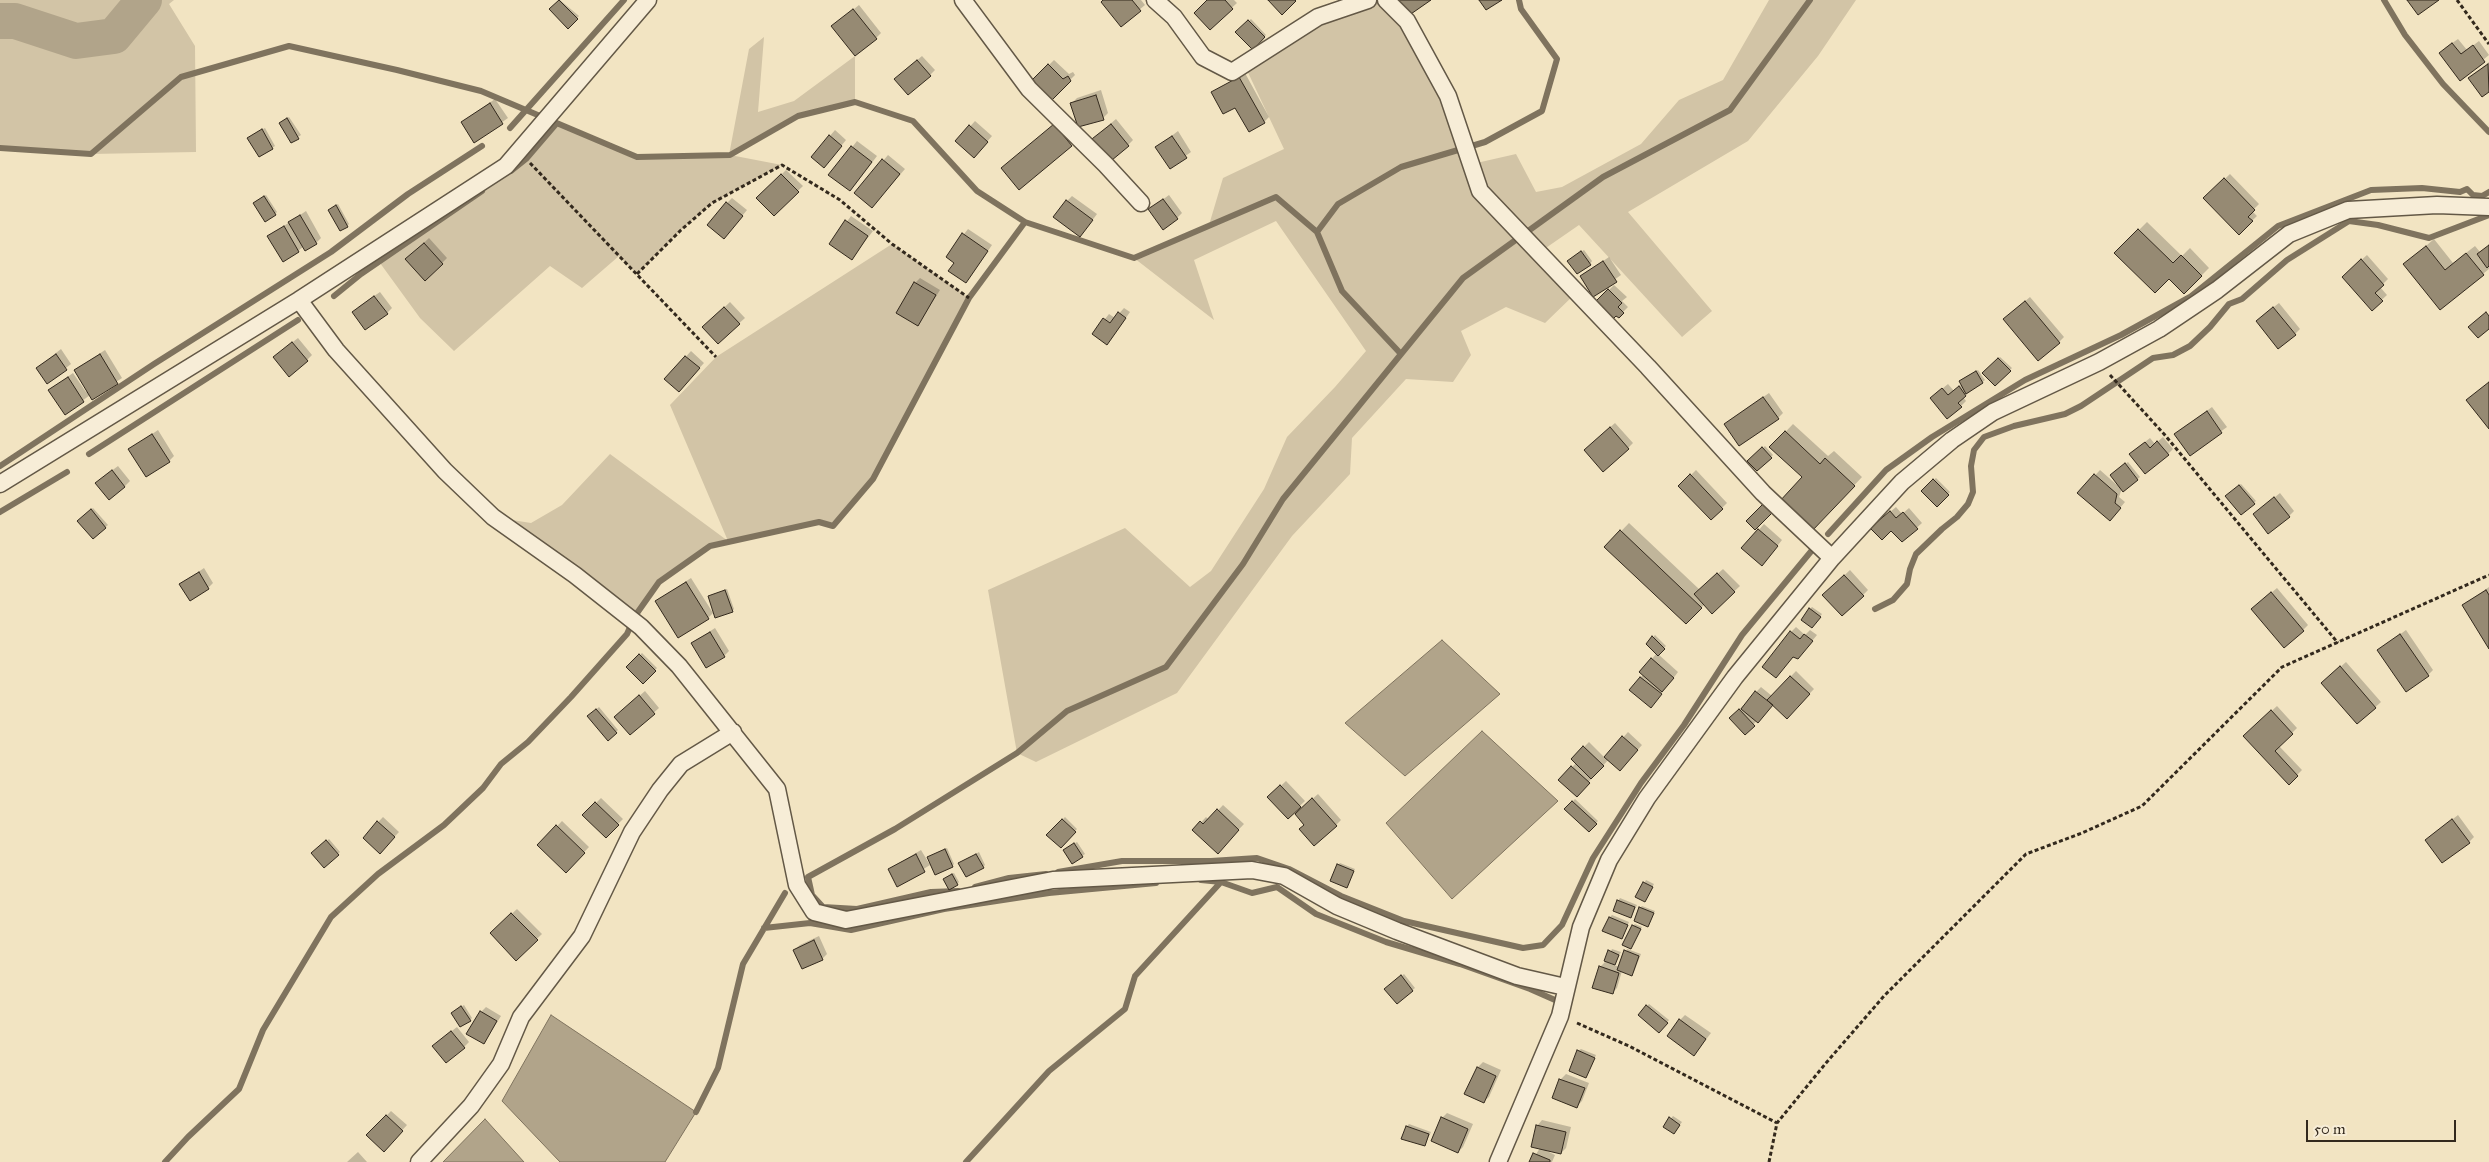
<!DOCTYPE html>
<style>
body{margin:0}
#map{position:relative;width:2489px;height:1162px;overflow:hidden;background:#f2e4c2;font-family:"IM FELL Great Primer",serif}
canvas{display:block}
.scale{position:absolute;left:2306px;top:1120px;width:150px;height:22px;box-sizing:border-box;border:2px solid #33291d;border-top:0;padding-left:6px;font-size:15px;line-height:18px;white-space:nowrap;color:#33291d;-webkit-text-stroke:4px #f7edd7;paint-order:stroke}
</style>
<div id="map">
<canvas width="2489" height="1162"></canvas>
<div class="scale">50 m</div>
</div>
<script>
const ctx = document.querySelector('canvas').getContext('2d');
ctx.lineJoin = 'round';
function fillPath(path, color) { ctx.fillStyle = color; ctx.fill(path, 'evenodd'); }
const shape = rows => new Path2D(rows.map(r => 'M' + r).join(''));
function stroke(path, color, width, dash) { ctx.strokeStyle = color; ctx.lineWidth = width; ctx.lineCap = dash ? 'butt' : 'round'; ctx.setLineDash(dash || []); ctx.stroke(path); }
fillPath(shape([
 [0,0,174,0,169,4,195,46,196,152,91,154,0,148],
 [1368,0,1386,0,1407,21,1472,164,1516,154,1536,192,1562,187,1641,144,1679,100,1723,80,1769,0,1856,0,1818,56,1748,141,1628,212,1712,311,1682,337,1579,225,1540,252,1576,293,1545,323,1506,307,1461,331,1471,355,1453,382,1406,379,1352,438,1350,474,1292,536,1177,693,1036,762,1017,753,988,590,1125,528,1190,587,1211,571,1264,489,1287,437,1335,387,1366,351,1276,221,1194,260,1214,320,1134,258,1209,225,1223,178,1284,149,1244,64],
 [764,37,758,112,794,101,855,56,855,102,798,116,730,155,782,165,712,203,681,230,637,274,619,256,582,288,550,266,454,351,420,318,372,252,506,166,547,120,637,157,729,155,749,49],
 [892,244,969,298,873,479,833,526,819,522,710,546,659,582,635,616,493,517,531,523,562,505,610,454,728,541,670,405,716,357]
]), '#d2c4a6');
const water = shape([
 [1442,640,1500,694,1405,776,1345,723,1442,640],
 [1482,731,1558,801,1452,899,1386,823,1482,731],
 [551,1015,696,1112,665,1162,560,1162,502,1101,551,1015],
 [485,1119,524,1162,443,1162,485,1119]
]);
fillPath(water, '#b1a48a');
stroke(water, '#7f735e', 1);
fillPath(shape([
 [560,0,579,16,568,27,550,9],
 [1104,0,1141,0,1145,5,1121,25],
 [1209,0,1234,0,1237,3,1210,28],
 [859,5,881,33,876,38,838,22],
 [1251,19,1266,35,1253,48,1237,32],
 [2458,39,2467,50,2479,41,2489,55,2460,79,2445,48],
 [922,56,935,70,930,75,901,74],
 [1054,60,1069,74,1073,72,1075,75,1052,98,1034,80],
 [2489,62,2489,90,2482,95,2469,78],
 [1245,73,1269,117,1264,122,1213,93],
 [1101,90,1108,113,1103,118,1072,103,1077,98],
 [495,99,508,118,475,141,462,122],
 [289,117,301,135,291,142,280,123],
 [1062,117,1079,138,1019,188],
 [1116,119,1133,140,1128,145,1089,142],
 [975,121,992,136,979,151,957,141],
 [265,128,275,146,259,156,251,136],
 [835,130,846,140,829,161,813,156],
 [1178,131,1191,152,1170,167,1157,147],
 [857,141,877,156,855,185,830,175],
 [888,155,905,169,877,201,856,193],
 [786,170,803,186,774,214,758,198],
 [2230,174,2259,204,2252,211,2257,216,2239,233,2205,198],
 [266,195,277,212,275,214,257,201],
 [1169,195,1182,213,1177,218,1150,209],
 [1072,196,1097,214,1085,230,1067,201],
 [732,198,747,210,729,232,727,203],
 [338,204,349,224,347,226,329,210],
 [306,211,321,238,316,243,306,249,304,246,298,251,269,236],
 [851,216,873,231,852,258,831,244],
 [2147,222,2182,256,2190,248,2209,268,2184,293,2169,277,2116,253],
 [968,229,992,245,971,276,947,256],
 [429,238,447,258,442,263,412,254],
 [2434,239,2453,263,2475,246,2480,252,2489,246,2489,269,2441,308,2405,264],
 [1584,250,1592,261,1590,264,1571,259],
 [2367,255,2388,279,2380,287,2387,295,2372,309,2348,272],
 [1609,257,1621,275,1593,295,1581,276],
 [920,278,940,290,918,325,915,283],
 [1614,285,1627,297,1622,301,1628,307,1619,316,1597,302],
 [380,292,392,308,387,313,358,307],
 [2030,297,2064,337,2059,342,2010,314],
 [730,302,745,318,718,342,709,322],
 [2279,303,2300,329,2295,334,2262,316],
 [1124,308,1130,312,1112,338,1093,334,1109,314,1115,318],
 [298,338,312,355,307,360,280,352],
 [61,349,71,364,48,382,37,368],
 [105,350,122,378,92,398,90,395,65,414,49,390,73,373,86,392,88,390,75,370],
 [691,351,704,363,684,385,666,379],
 [2000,357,2012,368,1995,385,1983,373],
 [1978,370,1985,380,1963,397,1966,401,1961,406,1937,393,1948,384,1954,391,1962,384,1962,379],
 [1769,393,1783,413,1778,418,1725,424],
 [2212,407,2227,427,2190,454,2181,430],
 [1615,423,1633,443,1628,448,1590,445],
 [1793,424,1828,456,1834,451,1862,477,1819,523,1804,477,1771,447],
 [158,430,174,456,169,461,130,449],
 [2163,437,2173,449,2168,454,2136,449,2150,438,2155,444],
 [1765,446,1773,455,1757,470,1749,461],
 [2128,462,2140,477,2124,490,2122,488,2119,497,2125,502,2115,514,2079,493,2100,470,2117,485,2113,473],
 [118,466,130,481,125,486,102,478],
 [1696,470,1727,503,1711,519,1680,486],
 [1936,478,1950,492,1937,506,1922,491],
 [2241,484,2256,501,2241,513,2227,496],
 [2280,493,2294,511,2289,516,2254,514],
 [1896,507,1902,514,1909,508,1922,523,1902,541,1892,530,1877,523],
 [93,508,108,525,93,537,79,521],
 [1629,523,1700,590,1723,569,1740,586,1712,612,1705,604,1686,623,1606,547],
 [1764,524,1782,540,1767,559,1743,548],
 [204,568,213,583,208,588,181,584],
 [1850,570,1868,590,1863,595,1829,590],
 [691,578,713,613,708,618,656,601],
 [2489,587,2489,647,2463,605],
 [2277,588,2308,625,2303,630,2258,604],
 [727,589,734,609,732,611,709,597],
 [1812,607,1822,614,1814,625,1810,609],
 [1796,627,1805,635,1810,630,1817,635,1803,652,1791,632],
 [715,628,729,651,724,656,692,643],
 [2406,630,2433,670,2428,675,2379,650],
 [1655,635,1666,646,1658,654,1678,672,1656,701,1640,678,1644,674,1641,671,1657,653,1647,644],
 [642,653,657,668,643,683,628,667],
 [2346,662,2381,702,2358,723,2328,678],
 [1796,671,1814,689,1787,717,1773,704,1745,733,1731,718,1761,687,1772,696],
 [645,691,659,708,630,734,621,712],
 [2277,706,2297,728,2279,746,2302,770,2289,783,2250,731],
 [599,707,618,730,608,739,589,716],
 [1628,732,1642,745,1625,764,1609,759,1577,795,1560,780,1576,763,1572,759,1589,742,1605,758],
 [1286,781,1305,801,1288,817,1269,797],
 [1318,794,1341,820,1336,825,1306,825,1301,809],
 [601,798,623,819,606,836,584,815],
 [1575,799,1598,821,1589,830,1566,809],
 [1223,805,1244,824,1222,847,1194,830,1206,817,1209,820],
 [2458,815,2474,837,2469,842,2426,840],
 [383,817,399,832,380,852,364,837],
 [1065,817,1077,829,1061,846,1048,835],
 [562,821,589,847,566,871,539,845],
 [329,839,340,852,324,866,313,853],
 [1077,842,1085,854,1072,862,1067,848],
 [947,848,954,864,952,866,929,857],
 [921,850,930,865,898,885,889,869],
 [979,852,985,865,983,867,960,863],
 [1340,863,1355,869,1348,884,1338,865],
 [954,873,959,882,957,884,946,877],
 [1646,880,1654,884,1645,901,1637,897],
 [1620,898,1637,905,1631,917,1618,901],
 [1642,906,1655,911,1648,925,1640,908],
 [517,909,542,934,516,959,491,933],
 [1612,915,1629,922,1622,938,1610,917],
 [1635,924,1642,927,1631,948,1633,926],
 [819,936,827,954,822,959,794,950,800,945],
 [1612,949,1621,952,1614,965,1620,967,1627,949,1641,954,1634,972,1632,974,1622,971,1617,988,1612,993,1600,967,1606,961],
 [1404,974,1415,988,1397,1002,1388,987],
 [1649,1004,1669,1020,1659,1031,1639,1015],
 [464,1005,472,1018,470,1020,455,1011],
 [486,1007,501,1016,484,1043,481,1012],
 [1685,1015,1711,1033,1694,1055,1680,1020],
 [457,1027,469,1042,464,1047,439,1041],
 [1581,1049,1596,1055,1586,1077,1578,1051],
 [1483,1062,1501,1070,1489,1097,1483,1102,1466,1094,1478,1067],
 [1566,1074,1589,1083,1582,1101,1577,1106,1554,1098,1561,1079],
 [391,1111,407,1125,384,1150,368,1135],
 [1447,1113,1473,1124,1463,1147,1458,1152,1442,1118],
 [1673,1116,1682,1122,1676,1130,1665,1126],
 [1542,1120,1571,1127,1566,1148,1561,1153,1543,1149,1555,1155,1552,1162,1531,1162,1540,1148,1537,1126],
 [1409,1124,1431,1132,1425,1145,1407,1126],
 [358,1152,367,1162,347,1162]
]), '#0003');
stroke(shape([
 [2384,0,2405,35,2443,84,2489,132],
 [510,128,624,0],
 [0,148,91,154,181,77,289,46,397,70,481,91,637,157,730,155,798,116,855,102,913,121,977,191,1025,222,1134,258,1276,197,1317,232],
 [511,171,526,159,556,124],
 [334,296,361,274,482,191],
 [1401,354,1342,291,1317,232,1338,204,1401,167,1485,142,1542,111,1557,59,1521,9,1519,0],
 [89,454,298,320],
 [0,466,154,364,331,252,408,194,482,146],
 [0,512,67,472],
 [1828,534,1886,470,1932,437,2025,380,2121,335,2190,297,2278,226,2371,190,2422,188,2460,192,2467,189,2473,195,2482,196,2489,192],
 [1875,609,1893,600,1907,584,1910,569,1916,554,1942,529,1957,517,1968,504,1973,492,1971,466,1974,450,1984,437,2014,426,2065,414,2081,406,2153,358,2173,355,2190,346,2210,327,2229,304,2242,299,2287,260,2349,221,2378,225,2429,238,2489,215],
 [635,616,659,582,710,546,819,522,833,526,873,479,969,298,1025,222],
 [1058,872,1122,861,1211,861,1257,858,1289,869,1341,896,1404,921,1523,948,1543,945,1562,925,1593,858,1641,783,1684,725,1742,635,1813,549],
 [1201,880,1221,882],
 [975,887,1009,878,1046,874],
 [958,891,931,892,857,909,823,907,812,895,808,877,895,829,1017,753,1067,711,1166,667,1243,564,1283,499,1463,278,1603,177,1730,110,1810,0],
 [764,928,810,923,851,930,944,909,1049,893,1156,883],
 [696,1112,718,1068,743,964,785,893],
 [165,1162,188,1137,239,1089,263,1030,331,917,378,874,444,825,483,788,501,764,528,742,571,697,627,634,631,625],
 [966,1162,1049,1071,1125,1009,1135,976,1221,882,1252,893,1277,887,1316,914,1386,942,1460,964,1530,989,1555,1000]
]), '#7f735e', 6);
stroke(shape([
 [0,21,15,21,76,41,114,36,144,0]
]), '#b1a48a', 36);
const building = shape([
 [559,0,578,19,568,29,549,9,559,0],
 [1103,0,1132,0,1141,11,1121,27,1101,2,1103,0],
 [1207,0,1225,0,1233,9,1210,30,1194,13,1207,0],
 [1268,0,1295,0,1296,1,1282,15,1268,0],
 [1396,0,1431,0,1408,16,1396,0],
 [1479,0,1502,0,1486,10,1479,0],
 [2407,0,2439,0,2418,15,2407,0],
 [853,9,877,39,855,56,831,26,853,9],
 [1248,20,1265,37,1253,50,1235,32,1248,20],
 [2452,43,2461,54,2473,45,2485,62,2460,81,2439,53,2452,43],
 [917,60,931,76,908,95,894,79,917,60],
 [1048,64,1063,79,1068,76,1071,81,1052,100,1032,80,1048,64],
 [2488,64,2489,92,2482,97,2468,78,2488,64],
 [1239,77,1265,123,1249,132,1235,108,1223,114,1211,92,1239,77],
 [1096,95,1104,120,1078,127,1070,103,1096,95],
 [490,103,503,124,474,143,461,122,490,103],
 [287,118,299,139,291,143,279,123,287,118],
 [1054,124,1072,146,1019,190,1001,168,1054,124],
 [1111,124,1129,146,1106,165,1088,142,1111,124],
 [969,125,988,142,974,158,955,141,969,125],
 [262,129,273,149,259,157,247,138,262,129],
 [829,135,842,146,824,168,811,157,829,135],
 [1172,136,1187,158,1170,169,1155,147,1172,136],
 [851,146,872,162,850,191,828,175,851,146],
 [882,159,900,174,872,208,854,193,882,159],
 [781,174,799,192,774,216,756,198,781,174],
 [2224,178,2255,210,2248,217,2253,221,2239,235,2203,198,2224,178],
 [264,196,276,215,265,222,253,203,264,196],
 [1163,199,1178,219,1163,230,1148,209,1163,199],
 [1066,200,1093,220,1080,237,1053,217,1066,200],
 [726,202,743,216,724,239,707,225,726,202],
 [336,205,348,227,340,231,328,210,336,205],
 [300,215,317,244,305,251,288,222,300,215],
 [845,220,868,236,852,260,829,244,845,220],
 [284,226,299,252,283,262,267,236,284,226],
 [2138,229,2173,263,2181,255,2202,276,2184,294,2169,279,2155,293,2114,253,2138,229],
 [962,233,988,251,966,283,948,271,954,263,946,257,962,233],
 [424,243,443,264,425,281,405,259,424,243],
 [2489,245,2489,266,2487,268,2477,254,2489,245],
 [2426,246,2445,270,2466,253,2484,275,2440,310,2403,264,2426,246],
 [1581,251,1591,265,1577,274,1567,261,1581,251],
 [2361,259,2384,285,2375,293,2383,301,2372,311,2342,277,2361,259],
 [1603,261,1617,282,1593,297,1580,276,1603,261],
 [914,282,936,295,918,326,896,313,914,282],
 [1608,289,1622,303,1618,307,1624,313,1619,318,1616,316,1613,319,1595,302,1608,289],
 [374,296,388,314,365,330,352,312,374,296],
 [2025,301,2060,343,2038,361,2003,319,2025,301],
 [724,307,740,324,718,344,702,327,724,307],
 [2273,307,2296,335,2278,349,2256,321,2273,307],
 [1118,312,1126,318,1107,345,1092,334,1103,318,1110,323,1118,312],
 [2486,312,2489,316,2489,329,2478,338,2468,327,2486,312],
 [292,342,308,361,289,377,273,357,292,342],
 [56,354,67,370,47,384,36,368,56,354],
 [100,354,118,384,92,400,74,370,100,354],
 [685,356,700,368,679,392,664,379,685,356],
 [1998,358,2011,371,1995,386,1982,373,1998,358],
 [1976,371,1983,383,1966,394,1959,381,1976,371],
 [68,377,84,402,65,415,48,390,68,377],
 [2489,382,2489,429,2466,400,2489,382],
 [1959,386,1966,396,1958,403,1962,407,1947,419,1930,398,1942,388,1948,395,1959,386],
 [1763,397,1779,419,1739,446,1724,424,1763,397],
 [2207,411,2222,433,2190,456,2174,434,2207,411],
 [1610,427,1629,449,1603,472,1584,450,1610,427],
 [1785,431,1820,464,1825,458,1855,486,1811,532,1779,502,1802,477,1769,447,1785,431],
 [152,434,170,462,146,477,128,449,152,434],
 [2157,441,2169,455,2145,474,2129,454,2145,442,2150,448,2157,441],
 [1762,447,1772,458,1757,471,1747,461,1762,447],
 [2125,463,2138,480,2123,492,2110,475,2125,463],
 [112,470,125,487,109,500,95,483,112,470],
 [1690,474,1723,509,1711,520,1678,486,1690,474],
 [2094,474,2117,494,2115,503,2121,508,2110,521,2077,493,2094,474],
 [1933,479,1949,495,1937,507,1921,491,1933,479],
 [2239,485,2255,504,2241,515,2225,496,2239,485],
 [2274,497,2290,517,2268,534,2253,514,2274,497],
 [1766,501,1775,510,1755,530,1746,521,1766,501],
 [91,509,106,528,93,539,77,521,91,509],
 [1890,511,1896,518,1903,512,1918,529,1902,542,1891,531,1882,540,1870,528,1890,511],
 [1758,529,1778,546,1762,566,1741,548,1758,529],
 [1620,530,1702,608,1686,624,1604,547,1620,530],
 [199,572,209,589,190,601,179,584,199,572],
 [1717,573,1735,592,1712,614,1694,594,1717,573],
 [1844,575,1864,596,1842,616,1822,595,1844,575],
 [686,582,709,619,678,638,655,601,686,582],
 [725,590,733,612,715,618,708,596,725,590],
 [2486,590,2489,595,2489,649,2462,605,2486,590],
 [2271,592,2304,631,2284,648,2251,609,2271,592],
 [1809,608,1821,617,1812,628,1801,620,1809,608],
 [1790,631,1800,639,1804,634,1813,641,1798,659,1793,657,1776,678,1762,667,1790,631],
 [710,632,725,657,706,668,691,643,710,632],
 [2400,634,2429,676,2406,692,2377,650,2400,634],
 [1652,636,1665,649,1658,656,1646,644,1652,636],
 [639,654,656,671,643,684,626,667,639,654],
 [1651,658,1674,678,1662,692,1639,672,1651,658],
 [2340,666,2376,708,2357,724,2321,683,2340,666],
 [1790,676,1810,694,1787,719,1767,700,1790,676],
 [1640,677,1662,694,1651,708,1629,690,1640,677],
 [1755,691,1773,705,1758,723,1741,709,1755,691],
 [639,695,655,714,630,735,614,717,639,695],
 [596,709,617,733,608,741,587,716,596,709],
 [1739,709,1755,726,1745,735,1729,718,1739,709],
 [2271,710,2293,734,2275,751,2298,776,2289,785,2243,736,2271,710],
 [1622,736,1638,750,1620,771,1604,757,1622,736],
 [1583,746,1604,766,1591,779,1571,759,1583,746],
 [1571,766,1590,783,1577,797,1558,780,1571,766],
 [1280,785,1301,807,1288,819,1267,797,1280,785],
 [1312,798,1337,826,1314,846,1299,829,1304,825,1295,814,1312,798],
 [1572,801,1597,824,1589,832,1564,809,1572,801],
 [595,802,619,825,606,838,582,815,595,802],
 [1217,809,1239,830,1218,854,1192,830,1200,821,1203,824,1217,809],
 [1062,819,1076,832,1061,848,1046,835,1062,819],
 [2452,819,2470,843,2442,863,2425,840,2452,819],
 [377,821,395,837,380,854,363,838,377,821],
 [556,825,585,853,566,873,537,845,556,825],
 [326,840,339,855,324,868,311,853,326,840],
 [1074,843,1083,857,1072,864,1063,850,1074,843],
 [945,849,953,867,935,875,927,857,945,849],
 [916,854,925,872,897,887,888,869,916,854],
 [976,854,984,868,966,877,958,863,976,854],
 [1337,864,1354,871,1347,888,1330,881,1337,864],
 [952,874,958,885,949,890,943,879,952,874],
 [1643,882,1653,887,1645,902,1635,897,1643,882],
 [1617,900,1635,907,1631,918,1613,911,1617,900],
 [1639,907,1654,913,1648,927,1634,921,1639,907],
 [511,913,538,940,516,961,490,933,511,913],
 [1609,917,1628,925,1622,939,1602,931,1609,917],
 [1632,925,1641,929,1631,949,1622,945,1632,925],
 [814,940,823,960,802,969,793,950,814,940],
 [1608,950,1619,955,1615,965,1604,961,1608,950],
 [1624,950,1639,956,1632,976,1617,970,1624,950],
 [1599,966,1619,973,1613,994,1592,988,1599,966],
 [1401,975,1413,991,1397,1004,1384,989,1401,975],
 [1646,1005,1668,1023,1659,1033,1638,1015,1646,1005],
 [461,1006,471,1021,460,1027,451,1013,461,1006],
 [480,1011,497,1021,484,1044,466,1034,480,1011],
 [1679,1019,1706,1039,1694,1056,1667,1036,1679,1019],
 [451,1031,465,1048,446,1063,432,1046,451,1031],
 [1577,1050,1595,1058,1586,1078,1569,1071,1577,1050],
 [1477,1067,1496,1076,1484,1103,1464,1094,1477,1067],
 [1559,1079,1585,1088,1577,1108,1552,1098,1559,1079],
 [386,1115,403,1131,384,1152,366,1135,386,1115],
 [1441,1117,1468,1129,1458,1153,1431,1141,1441,1117],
 [1669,1117,1680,1125,1674,1134,1663,1127,1669,1117],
 [1536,1125,1566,1132,1561,1154,1531,1147,1536,1125],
 [1406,1126,1429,1134,1425,1146,1401,1139,1406,1126],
 [1533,1153,1550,1160,1550,1162,1529,1162,1533,1153]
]);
fillPath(building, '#968a73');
stroke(building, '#33291d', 1);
const street = shape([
 [963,0,1029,89,1106,165,1141,203],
 [1155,0,1174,17,1203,57,1232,72,1318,17,1368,0],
 [1386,0,1407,21,1448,96,1480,191,1648,367,1763,493,1832,558],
 [299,300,336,350,445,471,493,517,575,575,641,627,679,666,777,789,797,885,814,912,846,920,1053,880,1252,870,1284,876,1337,906,1397,931,1517,976,1565,987],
 [0,484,299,300,506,166,648,0],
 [419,1162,471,1106,501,1064,521,1017,582,936,632,832,660,790,681,764,733,732],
 [1498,1162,1560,1016,1581,927,1609,860,1647,798,1735,677,1832,558,1902,482,1952,440,1993,412,2099,362,2159,329,2217,290,2289,234,2348,210,2437,205,2489,207]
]);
stroke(street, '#635846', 19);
stroke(shape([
 [2457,0,2489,44],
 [530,163,716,357],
 [637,274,681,230,712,203,782,165,840,200,892,244,969,298],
 [2110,375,2164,434,2338,643],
 [1577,1023,1629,1046,1777,1123],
 [1769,1162,1777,1123,1826,1063,1884,996,2026,854,2082,833,2142,806,2282,667,2489,575]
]), '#33291d', 3, [4, 2.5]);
stroke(street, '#f7edd7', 16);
</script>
